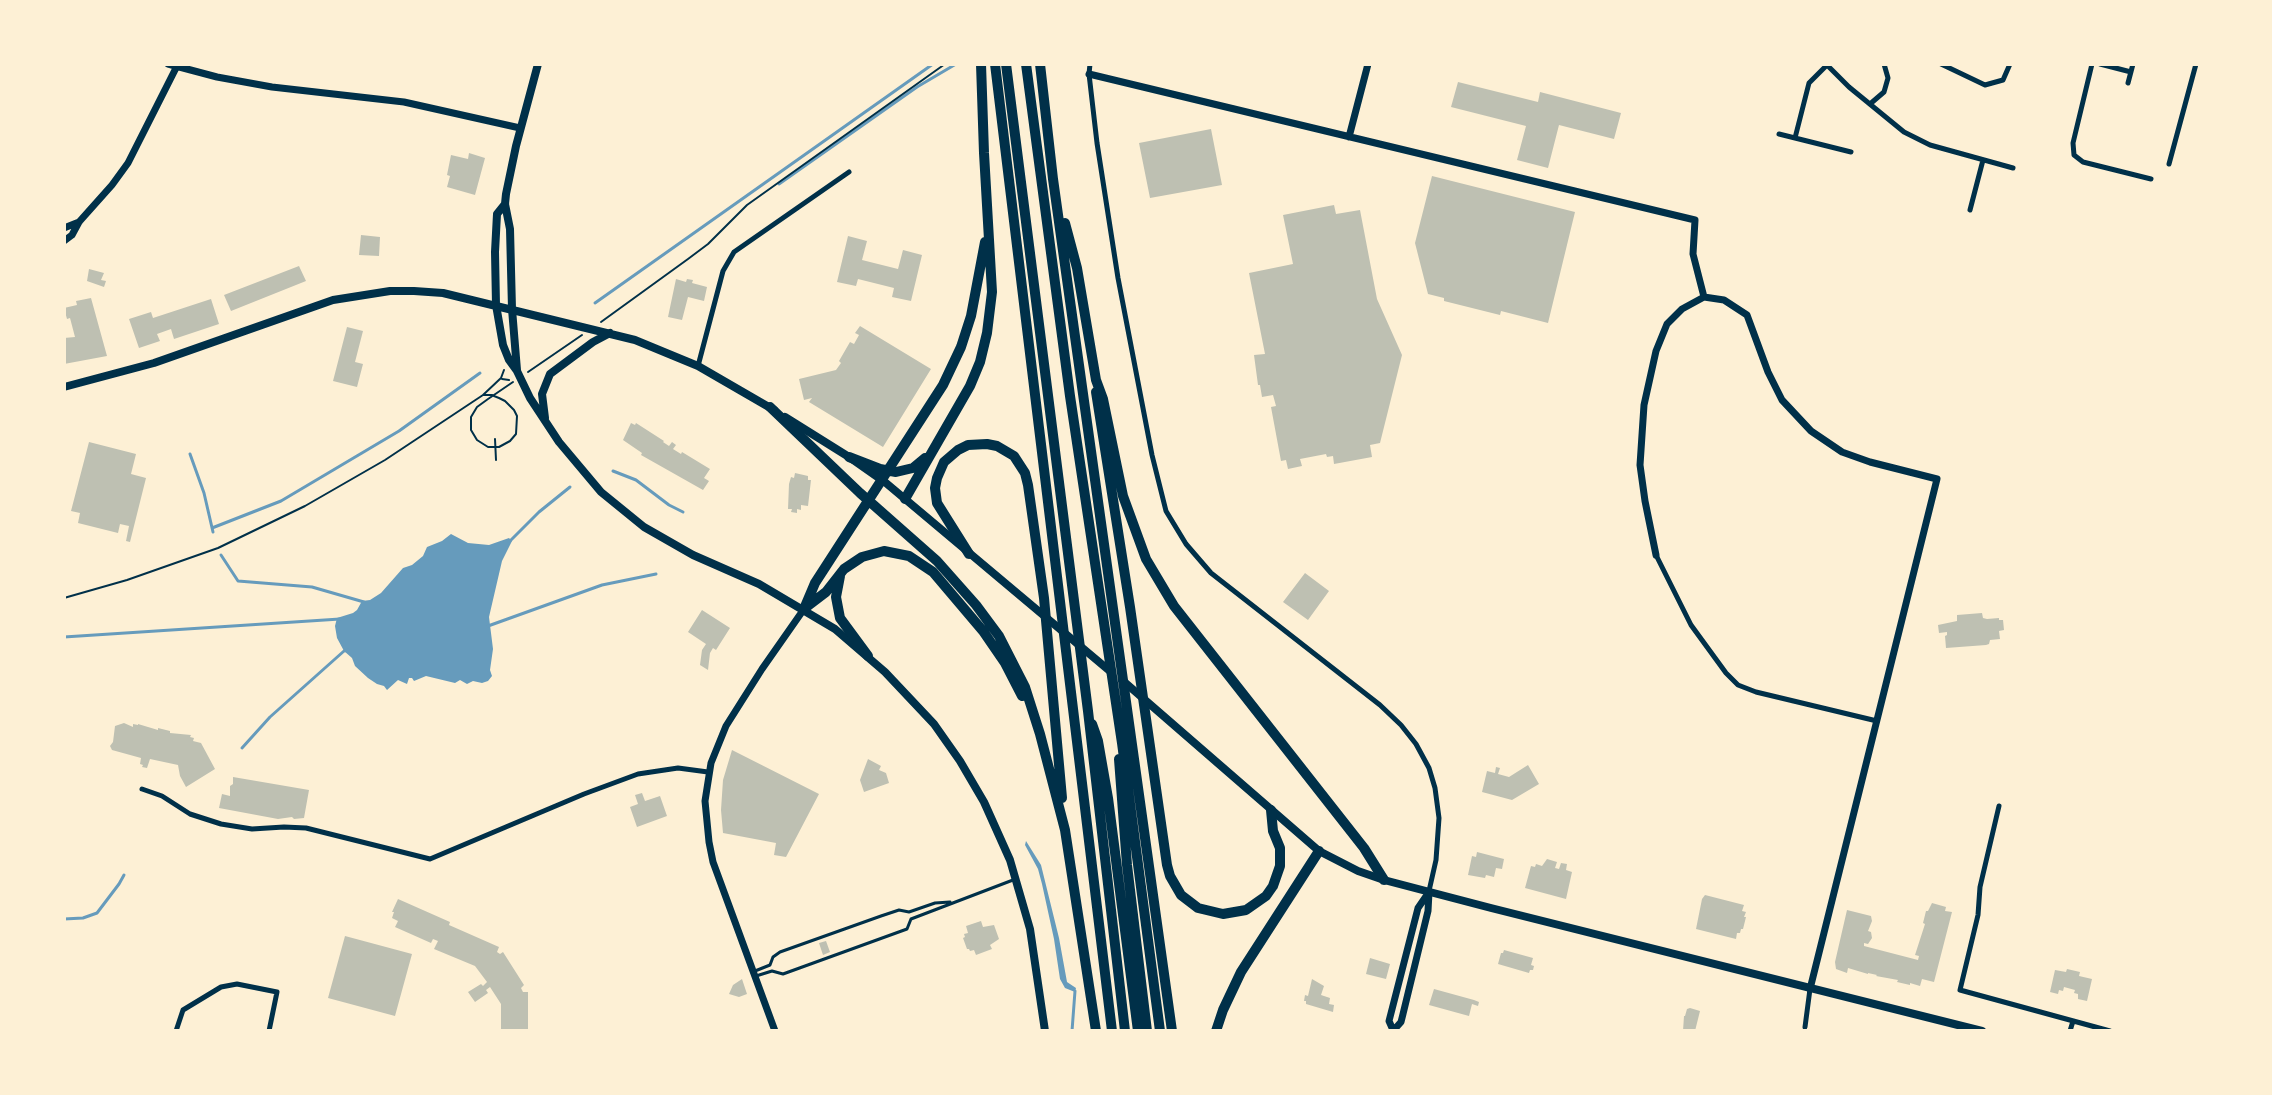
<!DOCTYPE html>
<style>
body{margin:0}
#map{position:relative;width:2272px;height:1095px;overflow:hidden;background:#fdf0d5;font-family:"Public Sans",sans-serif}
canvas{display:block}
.frame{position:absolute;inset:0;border:66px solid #fdf0d5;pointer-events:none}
</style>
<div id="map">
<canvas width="2272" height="1095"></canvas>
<div class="frame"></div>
</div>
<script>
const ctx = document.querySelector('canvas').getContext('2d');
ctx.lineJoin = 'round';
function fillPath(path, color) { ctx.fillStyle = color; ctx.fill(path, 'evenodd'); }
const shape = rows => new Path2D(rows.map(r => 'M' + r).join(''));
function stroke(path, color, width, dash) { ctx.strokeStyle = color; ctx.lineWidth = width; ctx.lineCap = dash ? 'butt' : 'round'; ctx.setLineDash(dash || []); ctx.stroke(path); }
fillPath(shape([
 [451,534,468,543,489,545,509,538,512,541,502,561,489,617,493,649,490,670,492,676,488,681,482,683,473,681,467,684,460,680,455,683,426,676,414,681,412,678,409,678,407,684,398,680,387,690,384,686,377,684,368,678,355,666,352,658,344,651,337,638,335,626,337,618,353,613,357,610,362,601,370,600,381,593,403,568,412,565,423,556,427,547,442,541],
 [1026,841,1041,865,1059,938,1067,982,1076,988,1075,992,1065,988,1060,979,1054,939,1042,884,1038,869,1025,845]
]), '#669bbc');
stroke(shape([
 [779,184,917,87,956,64],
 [595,303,933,64],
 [190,454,204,493,213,532],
 [613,471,636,480,669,505,683,512],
 [212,528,281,501,399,431,480,373],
 [509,542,539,512,570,487],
 [221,555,238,581,312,587,364,602],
 [488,626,602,585,656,574],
 [64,637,340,619],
 [242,748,270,717,344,651,348,650],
 [64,919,83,918,97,913,119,884,124,875],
 [1072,1031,1075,991]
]), '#669bbc', 3);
fillPath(shape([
 [1458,82,1538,102,1540,92,1621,113,1614,139,1559,125,1548,168,1517,160,1526,126,1451,107],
 [1211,129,1222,185,1150,198,1139,143],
 [469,153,485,158,475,195,447,187,450,176,447,175,451,155,468,159],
 [1432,176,1575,212,1548,323,1501,311,1500,315,1444,301,1444,298,1428,294,1415,243],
 [1334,205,1336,214,1360,210,1377,299,1402,355,1380,443,1370,445,1372,457,1334,464,1333,456,1327,457,1326,454,1300,459,1302,466,1288,469,1286,460,1281,461,1271,407,1276,406,1273,395,1262,397,1260,385,1258,385,1254,355,1265,354,1249,273,1293,264,1283,215],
 [361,235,380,237,379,256,359,255],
 [848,236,867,241,862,260,898,269,903,250,922,255,911,301,892,297,894,288,858,279,856,286,837,282],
 [299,266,306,281,231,311,224,295],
 [89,269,104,273,101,280,106,281,104,287,87,281],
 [676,279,686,282,687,279,693,280,692,283,707,287,704,301,688,297,682,320,668,317],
 [91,298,107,356,64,364,64,338,75,337,70,318,67,319,64,308,77,305,76,301],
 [211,299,219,324,174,339,171,329,157,334,160,341,139,348,129,319,151,312,153,318],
 [860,326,931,369,883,447,809,402,812,398,804,400,799,379,836,370,841,363,839,361,850,342,854,344,859,335,855,333],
 [347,327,363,331,355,362,363,364,357,387,333,381],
 [631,423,635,425,636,423,664,441,663,442,669,446,672,442,676,445,673,449,681,454,682,452,710,469,704,478,709,481,703,490,641,455,642,453,623,440],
 [89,442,136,454,131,474,146,478,130,542,126,541,129,526,120,524,118,533,78,523,80,513,71,511],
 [795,473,808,476,808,480,811,480,808,506,801,505,801,510,797,509,797,513,791,512,792,509,788,509,789,484,791,477,794,478],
 [1305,573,1329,591,1308,620,1283,602],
 [702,610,730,628,716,650,713,648,710,653,708,670,700,665,702,650,706,644,688,632],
 [1982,613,1983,618,1987,619,1999,618,1999,620,2003,620,2004,630,1999,631,2000,639,1990,640,1989,644,1986,645,1946,648,1945,636,1947,635,1947,632,1939,633,1938,625,1957,621,1957,615],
 [124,723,133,727,133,724,138,725,138,724,158,730,158,728,170,731,170,733,191,735,190,737,194,738,193,741,201,743,215,769,186,787,180,776,178,765,150,759,147,768,142,767,143,765,140,764,141,758,112,750,110,746,113,742,115,726],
 [732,750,819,794,786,857,774,855,776,843,723,833,721,810,723,780],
 [868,759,881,766,879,770,886,773,889,783,864,792,860,780],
 [1528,765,1539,784,1512,800,1482,792,1487,771,1495,773,1496,767,1500,768,1498,774,1509,777],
 [233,777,309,790,304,818,294,819,292,817,278,819,219,808,222,794,230,796,230,786,233,784],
 [642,793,645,801,660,796,667,816,637,827,630,807,638,804,635,795],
 [1477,852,1504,859,1502,869,1496,868,1494,877,1486,875,1485,878,1468,875,1472,856,1476,857],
 [1547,859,1557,862,1555,868,1559,869,1561,863,1567,864,1566,870,1572,872,1566,899,1525,888,1531,866,1535,867,1536,864,1542,866],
 [1705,895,1744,905,1742,911,1746,912,1744,917,1746,917,1743,929,1741,929,1740,933,1737,933,1736,939,1696,929,1702,899],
 [398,899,450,922,449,925,499,947,497,952,500,954,503,952,524,985,521,988,523,992,528,992,528,1031,501,1031,501,1004,490,987,486,990,488,993,475,1002,468,992,481,984,483,986,487,982,475,966,434,949,438,941,433,939,431,943,395,927,398,921,392,918,394,912,392,912],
 [1932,903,1946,907,1945,911,1952,912,1934,982,1922,979,1920,986,1910,983,1910,985,1897,982,1898,980,1876,976,1877,975,1868,973,1868,974,1848,968,1847,973,1836,969,1835,962,1847,910,1871,916,1872,921,1868,931,1871,932,1872,938,1868,944,1864,943,1864,946,1918,960,1919,956,1915,955,1925,924,1923,923,1926,911,1928,911],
 [981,921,983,927,994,925,999,939,990,945,992,949,976,955,974,950,970,951,969,949,967,949,963,938,965,937,964,934,968,933,966,926],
 [345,936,412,954,395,1016,328,998],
 [826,941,830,952,823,955,819,943],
 [1504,950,1533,958,1531,965,1534,966,1533,970,1530,970,1529,973,1498,964,1501,953,1503,953],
 [1370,958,1390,964,1386,979,1366,974],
 [2067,969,2080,972,2079,976,2092,979,2087,1001,2078,999,2078,994,2074,993,2075,990,2064,987,2063,991,2059,990,2058,994,2050,992,2055,970,2066,972],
 [742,979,747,994,739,997,729,994,733,985],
 [1312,979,1324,986,1321,995,1330,998,1329,1004,1334,1005,1333,1012,1306,1004,1306,1001,1304,1001,1305,995,1308,996],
 [1434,989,1474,1000,1479,1002,1478,1006,1472,1004,1469,1016,1429,1005],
 [1690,1008,1700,1011,1695,1031,1683,1031,1684,1016,1685,1016,1687,1009]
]), '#bec0b2');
stroke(shape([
 [601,322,688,259,708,244,747,205,945,64],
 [528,372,582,335],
 [502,379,509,380],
 [483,395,492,395,494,396,499,398,505,401,514,410,517,416,516,434,510,441,499,447,488,447,477,440,471,430,471,417,477,407,488,399,513,382],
 [495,439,496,460],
 [64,598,127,580,218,548,305,506,385,460,483,395,501,378,504,370]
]), '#003049', 2);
stroke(shape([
 [755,971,770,965,773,957,780,952,881,916,899,910,909,912,935,903,950,902],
 [756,976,772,971,783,974,907,929,911,919,1013,880]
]), '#003049', 3);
stroke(shape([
 [1090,64,1089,74,1097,143,1118,278,1152,455,1166,511,1186,544,1211,573,1380,705,1401,725,1416,744,1429,768,1435,788,1439,818,1436,860,1429,891],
 [1826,64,1849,87,1904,132,1930,145,2013,168],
 [1941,64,1985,85,2003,80,2010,64],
 [2092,64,2073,143,2074,155,2083,162,2151,179],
 [2100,64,2131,72],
 [2128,83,2133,64],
 [1870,104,1884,92,1888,78,1884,64],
 [1779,134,1851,152],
 [1795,138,1809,83,1827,65],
 [2169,164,2196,64],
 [1970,210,1983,160],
 [698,366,723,271,734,252,849,172],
 [1656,555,1691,625,1726,673,1738,685,1756,692,1877,721],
 [142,789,162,796,190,814,221,824,252,829,284,827,306,828,430,859,584,794,638,774,678,768,708,772],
 [1999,806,1980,887,1978,915,1960,990,2110,1031],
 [1805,1027,1810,989],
 [176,1031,183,1010,221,987,237,984,277,992,269,1031],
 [2070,1031,2073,1021]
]), '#003049', 5);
stroke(shape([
 [168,64,217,77,272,87,404,102,520,128],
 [1089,74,1695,220,1693,254,1704,297],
 [1349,137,1368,64],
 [64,228,79,222],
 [64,241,72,235,79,222,112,185,128,163,178,64],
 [1704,297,1724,300,1747,315,1768,372,1782,400,1811,431,1842,452,1870,462,1937,479,1810,989],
 [1656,555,1645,501,1640,465,1644,405,1656,351,1667,324,1682,309,1704,297],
 [1393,1030,1389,1021,1418,908,1429,892],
 [775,1031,713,862,709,842,705,801,711,763,726,726,762,669,804,609],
 [1393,1031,1401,1022,1403,1014,1428,911,1429,892]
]), '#003049', 7);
stroke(shape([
 [505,204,497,214,495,252,496,305,503,345,509,360,517,371,530,398,559,442,601,492,644,527,693,555,759,584,835,629,885,672,934,724,960,761,984,802,1010,860,1030,929,1045,1031],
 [517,370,512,309,510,229,505,204,506,194,516,146,538,64],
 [64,387,154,363,333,300,390,291,414,291,443,293,635,340,698,366,774,410],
 [785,417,849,457,886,483,1111,672],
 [545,418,542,394,550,374,593,342,610,333],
 [1122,680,1319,851,1358,871,1384,880,1491,908,1982,1031]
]), '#003049', 8);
stroke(shape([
 [995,64,1112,1031],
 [1006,64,1088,711,1125,1031],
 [1026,64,1070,396,1122,743,1160,1031],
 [1040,64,1053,179,1172,1031],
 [1065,223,1077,268,1096,380,1103,399,1123,496,1146,559,1174,606,1364,848,1384,880],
 [1096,392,1130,607,1167,865,1170,876,1181,895,1198,908,1223,914,1246,910,1266,896,1273,886,1280,866,1280,848,1273,831,1271,810],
 [770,407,860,493,937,561,976,605,999,636,1025,687,1040,734,1065,830,1096,1031],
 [849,457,880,469,896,472,913,468,925,458],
 [905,499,970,386,980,362,987,333,992,292,984,153,981,64],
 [969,554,937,503,935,488,937,478,944,462,958,450,968,445,987,444,997,446,1014,456,1025,473,1028,485,1044,598,1062,798],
 [840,576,836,597,840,618,868,656],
 [805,608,826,592,844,569,862,557,884,551,909,556,933,572,983,631,1005,663,1022,696],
 [804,609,815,583,943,385,961,347,971,316,985,242],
 [1092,724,1098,741,1108,798,1138,1031],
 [1119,759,1127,865,1147,1031],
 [1216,1031,1223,1010,1241,972,1319,851]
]), '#003049', 10);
</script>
